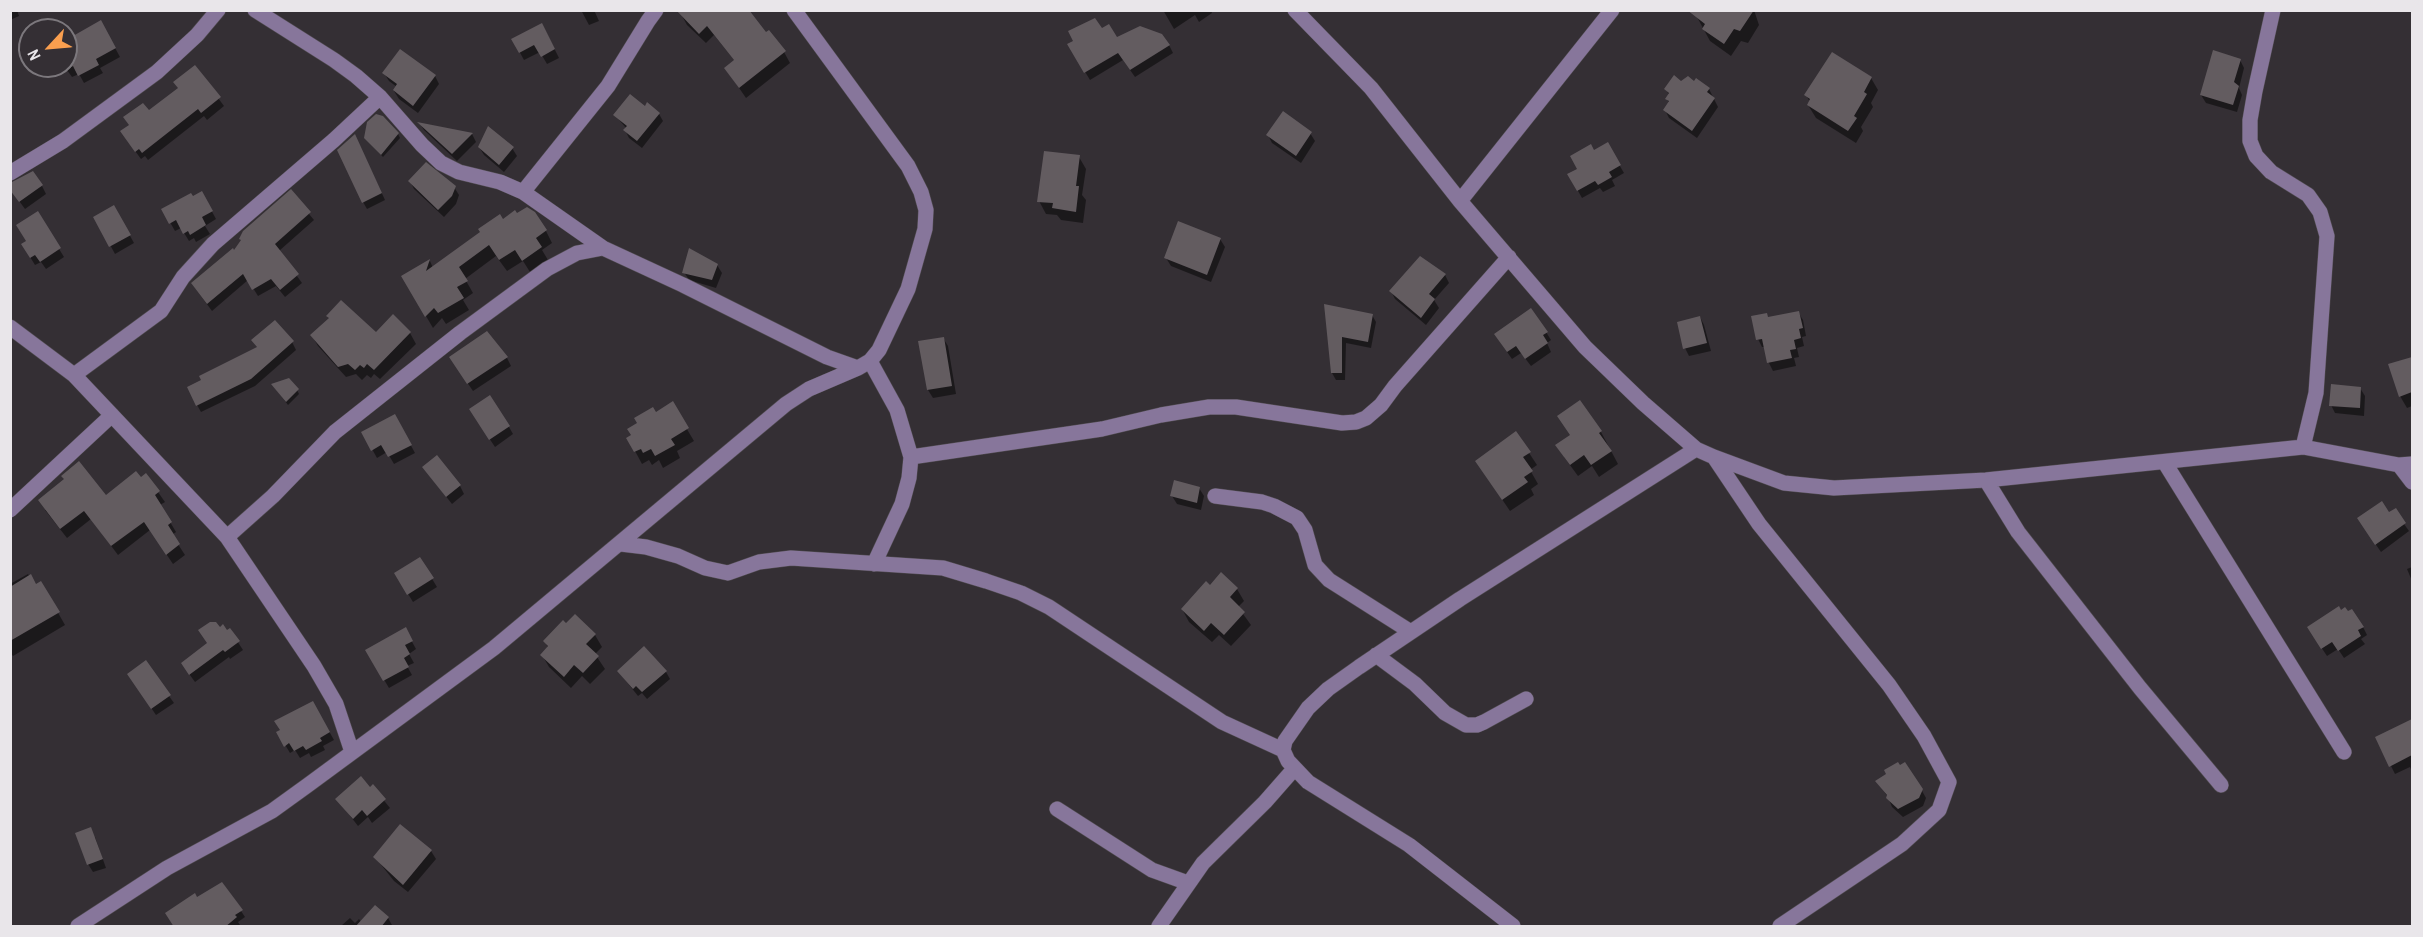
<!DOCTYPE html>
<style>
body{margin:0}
#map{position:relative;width:2423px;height:937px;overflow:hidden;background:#342f34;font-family:"Archivo Narrow",sans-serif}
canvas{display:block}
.frame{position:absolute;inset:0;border:12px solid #e9e6ea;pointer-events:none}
.north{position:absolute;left:18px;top:18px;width:60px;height:60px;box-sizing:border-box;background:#342f34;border:2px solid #7c787d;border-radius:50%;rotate:244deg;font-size:16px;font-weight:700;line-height:24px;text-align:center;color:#e9e6ea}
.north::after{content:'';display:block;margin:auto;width:21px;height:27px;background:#fa9f4f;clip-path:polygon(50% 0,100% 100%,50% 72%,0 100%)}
</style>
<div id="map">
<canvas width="2423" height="937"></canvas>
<div class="frame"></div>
<div class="north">N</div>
</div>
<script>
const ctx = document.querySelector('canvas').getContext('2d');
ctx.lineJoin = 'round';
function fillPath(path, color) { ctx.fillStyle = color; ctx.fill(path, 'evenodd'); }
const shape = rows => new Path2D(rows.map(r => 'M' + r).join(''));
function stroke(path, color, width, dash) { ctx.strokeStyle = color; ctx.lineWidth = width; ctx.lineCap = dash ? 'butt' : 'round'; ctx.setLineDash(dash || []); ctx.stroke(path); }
fillPath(shape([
 [10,10,17,10,19,16,10,20],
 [581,10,594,10,599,21,589,25],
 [1163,10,1211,10,1212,13,1199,22,1195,15,1174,29],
 [1701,10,1754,10,1759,25,1748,43,1741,41,1731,56,1710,41,1697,17],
 [681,14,766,34,784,52,790,63,746,98,726,69,735,61,714,35,706,43,687,25],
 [101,22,120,57,100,68,103,73,84,83,79,74,72,77,67,70,66,50],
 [1101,30,1116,39,1169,45,1173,53,1135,77,1123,60,1090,80,1069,45],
 [546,32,559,58,547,64,540,52,524,60,513,40],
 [2240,60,2244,68,2239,88,2242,95,2237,112,2206,103,2201,95],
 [195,67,224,106,207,120,204,116,148,160,145,156,141,159,127,140,179,89],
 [384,73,435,76,439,84,418,113,399,99,394,91,397,87,389,81],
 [1871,78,1878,90,1871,103,1873,107,1861,127,1863,131,1856,143,1816,118,1808,105,1810,102,1806,95],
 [1681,82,1709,89,1718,107,1697,138,1669,118,1665,110,1669,103,1667,99,1669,95,1666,89],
 [645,108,659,114,663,121,642,148,629,138,625,130,626,128,615,115],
 [420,124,472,134,476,142,457,161,424,130],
 [1310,133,1315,141,1301,163,1272,143,1268,135],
 [398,134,400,138,383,157,365,138],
 [358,142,385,200,367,209,363,202],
 [1607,144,1624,173,1612,180,1615,186,1603,192,1600,188,1582,198,1569,175,1579,169,1594,152],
 [479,147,512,148,517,156,504,172,484,155],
 [1079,157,1086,169,1082,195,1086,200,1083,223,1061,220,1057,215,1046,214,1039,201],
 [410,181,454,187,459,195,456,204,444,217,414,189],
 [42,186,46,194,25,209,14,194],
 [291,192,314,220,279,251,302,283,285,297,276,286,258,296,248,280,212,311,192,284,232,250,234,253],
 [202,193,216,219,205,226,210,234,196,242,194,238,189,241,181,228,175,231,163,210],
 [114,207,134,243,115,254,95,217],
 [37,213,64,257,46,269,41,262,35,265,27,252,28,242],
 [503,221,546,231,552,243,542,250,548,260,530,272,523,261,507,271,496,256,465,279,473,293,463,300,469,310,446,324,442,318,433,328,403,277,430,261,433,268],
 [1220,239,1225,247,1211,282,1171,266,1166,258],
 [717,265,722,273,716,288,689,280,684,272],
 [1445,275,1449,283,1434,300,1439,308,1426,325,1395,299,1391,291],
 [1326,306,1372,315,1376,322,1371,348,1346,343,1345,380,1336,380,1332,373],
 [1798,312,1803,320,1806,336,1802,337,1804,346,1797,348,1799,357,1794,358,1796,366,1773,371,1769,363,1765,347,1762,347,1758,339],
 [393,316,410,333,416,344,380,379,374,374,371,378,367,375,362,380,356,374,346,377,318,346,312,336,376,334],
 [1700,317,1704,325,1711,351,1689,356,1685,348],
 [1546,332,1551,340,1547,343,1551,352,1531,366,1521,353,1512,359,1500,342],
 [943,338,948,346,956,394,933,398,928,390,920,342],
 [253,341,292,342,296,350,255,386,201,412,197,405,258,348],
 [507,358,511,366,473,391,456,366],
 [2412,358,2412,406,2407,408,2400,396,2390,365],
 [275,388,297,390,299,394,288,405],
 [2360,388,2365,396,2364,416,2335,413,2331,405],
 [1580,402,1601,432,1618,464,1599,477,1592,466,1578,476,1564,457],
 [672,404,694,441,677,451,680,458,663,468,659,460,652,465,649,460,642,464,628,438,656,414],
 [395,416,415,453,394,464,387,452,377,458,363,433],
 [475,417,509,427,513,434,495,447],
 [1516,433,1537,465,1530,470,1538,484,1531,489,1534,495,1510,511,1484,473],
 [146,475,165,502,160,505,176,532,172,535,185,555,173,564,150,530,118,555,91,519,67,538,45,510,106,497],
 [429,475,460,486,464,494,452,504],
 [1199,488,1204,496,1201,510,1177,504,1172,496],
 [2389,514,2404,524,2409,531,2381,552,2363,526],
 [420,559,437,587,413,602,396,574],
 [2412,567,2412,581,2407,569],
 [28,574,36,586,41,583,65,625,13,656,10,652,10,584],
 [1210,587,1237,589,1244,601,1238,607,1251,625,1231,646,1219,635,1212,642,1189,622,1182,609],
 [2363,627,2367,635,2361,639,2365,644,2344,658,2338,649,2327,656,2313,635],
 [219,629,227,632,230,630,243,650,230,659,229,657,195,682,187,671],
 [405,629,416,649,409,654,414,663,407,666,412,675,389,688,367,651],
 [595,635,602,647,595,654,605,669,590,684,582,676,571,688,549,667,542,655,548,648,545,641],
 [618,671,666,672,670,679,647,699,642,693,638,696],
 [133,681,169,696,174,703,156,715],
 [313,703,334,740,323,746,325,750,311,757,309,753,300,758,295,750,290,753,278,733],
 [2412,721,2412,772,2410,767,2395,774,2377,738],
 [1877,782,1921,789,1926,798,1923,806,1903,817,1892,807,1888,797],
 [373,787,390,808,372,823,368,817,358,826,337,799],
 [400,826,431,851,436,859,408,892,394,881,375,857],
 [95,837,106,868,93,872,88,864],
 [197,899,241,911,245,917,238,922,240,925,238,926,175,926],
 [375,907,388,918,392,925,390,926,341,926,350,918,355,923,359,919,361,922]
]), '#0007');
fillPath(shape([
 [676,10,749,10,766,32,769,30,786,51,739,88,724,68,734,60,707,26,699,34],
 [1687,10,1754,10,1740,31,1734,29,1724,44,1702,29,1705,24],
 [1095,18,1102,28,1109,24,1117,37,1140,26,1162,34,1170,45,1130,70,1118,53,1084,73,1067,44,1073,41,1068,31],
 [101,20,116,48,96,59,99,65,78,76,73,66,66,70,66,40],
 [542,23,555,49,541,57,534,45,519,53,511,39],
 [400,49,436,75,413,106,393,90,397,84,382,73],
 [2213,50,2241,59,2234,82,2239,86,2233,105,2200,95],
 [1832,52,1872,77,1864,92,1867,94,1854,116,1857,118,1848,131,1807,105,1810,99,1804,95],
 [195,65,221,97,201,113,198,109,142,153,139,149,135,152,120,131,129,125,123,117,143,103,149,110,178,88,173,82],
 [1674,75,1681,81,1688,76,1694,81,1696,78,1710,88,1707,92,1715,98,1692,131,1663,110,1669,101,1665,99,1669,93,1664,89],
 [630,94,645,106,647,102,660,113,637,141,623,130,627,126,613,115],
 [1283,111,1312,132,1296,156,1266,135],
 [376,114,383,116,399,133,381,155,364,138,367,122],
 [417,122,473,133,452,154],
 [488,126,514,147,499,165,478,147],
 [355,134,382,193,362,203,337,150],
 [1608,142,1621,165,1609,172,1612,177,1598,185,1595,181,1577,191,1567,174,1577,169,1570,156,1591,144,1594,150],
 [1044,151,1080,155,1076,186,1079,186,1076,212,1052,208,1053,203,1037,202],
 [426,162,456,186,452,196,438,210,408,181],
 [33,171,43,185,19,202,10,190,10,183],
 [291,189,311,212,275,244,299,274,280,290,271,279,252,290,243,274,207,304,191,283,233,248,234,250,241,240,239,239,243,231],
 [202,191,213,211,202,217,206,225,190,235,188,231,183,234,176,220,169,224,161,209,191,193,193,196],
 [114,205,131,235,109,247,93,217],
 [527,207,535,212,547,230,536,238,542,247,522,261,515,250,499,260,489,245,459,267,468,281,457,287,464,298,438,313,434,308,425,317,401,276,430,259,426,271,480,232,478,229,500,214,503,219,515,210,517,213],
 [38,211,61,248,40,262,35,255,30,258,21,244,26,241,16,225],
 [1178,221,1221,238,1207,275,1164,258],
 [689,248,718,264,712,280,682,273],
 [1420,256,1446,274,1429,294,1435,299,1421,318,1389,291],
 [341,300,376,332,393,314,411,332,374,370,367,364,364,368,360,365,355,370,348,364,338,367,310,335,329,318,326,316],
 [1324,304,1373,314,1368,342,1342,337,1342,373,1331,373],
 [1531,308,1548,332,1543,335,1548,343,1525,359,1516,346,1507,352,1494,334],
 [1799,311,1803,328,1799,329,1801,338,1794,340,1796,349,1790,350,1792,358,1767,363,1762,339,1756,340,1751,316,1767,313,1768,317],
 [1700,316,1707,343,1683,349,1677,322],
 [275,320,294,341,251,379,196,406,187,387,201,380,199,376,257,347,251,340],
 [487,331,508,357,467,384,449,357],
 [944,337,952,386,927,390,918,341],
 [2412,357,2412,392,2399,397,2388,364],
 [289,378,299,389,286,402,271,384],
 [2331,384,2361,387,2360,408,2329,406],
 [490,395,510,426,489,440,469,409],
 [1580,400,1602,431,1599,433,1612,451,1591,465,1584,455,1570,465,1555,445,1570,435,1557,416],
 [673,401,689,428,671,439,675,445,655,456,651,449,643,453,641,449,634,452,626,438,631,435,627,429,637,423,634,418,653,407,656,412],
 [395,414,412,445,388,457,381,445,371,451,361,432],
 [1516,431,1531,452,1523,457,1533,471,1524,477,1528,482,1502,500,1475,461],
 [437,455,461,485,446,497,422,467],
 [79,461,106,495,136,471,141,477,146,473,160,491,155,495,172,522,168,525,180,544,166,555,144,522,111,546,84,511,60,529,38,500,64,479,61,476],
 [1174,480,1200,487,1197,503,1170,496],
 [2382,501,2389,512,2396,508,2406,523,2375,545,2357,518],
 [420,557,434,578,407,595,394,573],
 [1221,572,1238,588,1230,597,1245,612,1224,635,1211,623,1204,631,1181,609,1206,581,1210,585],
 [31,574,36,584,41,581,60,612,10,641,10,587],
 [2339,606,2341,610,2345,607,2348,611,2352,609,2364,627,2358,630,2361,636,2338,651,2332,642,2321,649,2307,627],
 [575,614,596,634,586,644,599,656,583,673,574,665,564,677,540,655,548,646,543,641,563,620,566,623],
 [210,622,216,622,220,627,223,624,227,630,230,628,240,641,225,652,223,650,189,675,181,663,207,643,198,630],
 [406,627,413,641,405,645,410,654,404,658,409,667,383,681,365,650],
 [644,646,667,671,642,692,636,686,633,689,617,671],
 [146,660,171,695,151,709,127,674],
 [313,701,330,732,320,738,322,741,306,750,303,746,294,751,289,743,284,747,276,732,280,730,274,721],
 [2412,719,2412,755,2389,767,2375,737],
 [1898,762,1900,765,1905,762,1923,789,1919,798,1898,809,1886,798,1887,795,1875,781,1886,774,1884,770],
 [361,776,370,787,373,784,386,799,367,816,362,810,353,819,335,799],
 [400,824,432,850,403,885,373,857],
 [91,827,103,859,87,865,75,833],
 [222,882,243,910,235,915,237,917,225,927,174,927,165,913,195,893,197,897],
 [375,905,389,917,381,927,355,927]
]), '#635c60');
const minor = shape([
 [255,10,334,60,356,76,380,97,422,145,441,163,459,172,500,182,523,192,603,248,683,285,827,357,858,368],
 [1295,10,1371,88,1460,201,1585,347,1643,403,1696,449,1714,457,1784,483,1834,488,1986,480,2303,447,2399,465,2412,464],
 [2273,10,2255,91,2250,120,2250,141,2256,156,2271,172,2308,195,2320,212,2327,236,2316,393,2303,447],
 [10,173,63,141,157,72,197,35,218,10],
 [523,192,608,86,648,21,656,10],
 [1460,201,1612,10],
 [10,327,74,375,227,537,314,666,336,704,352,752],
 [870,361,897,410,911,457,909,478,902,504,874,564],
 [74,375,161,311,183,277,213,244,334,140,380,97],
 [911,457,1102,429,1161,415,1209,407,1236,407,1342,423,1356,422,1366,418,1381,405,1395,386,1509,257],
 [1714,457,1759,524,1889,685,1924,736,1949,782,1939,810,1902,844,1780,926],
 [2165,463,2344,752],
 [2399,465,2412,482],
 [1986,480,2018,532,2140,688,2221,785],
 [1215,496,1262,502,1274,506,1297,518,1305,530,1315,565,1329,580,1411,632],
 [10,510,112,415],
 [227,537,273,496,335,432,460,333,547,269,577,253,603,248],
 [621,544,646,547,678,556,705,568,728,573,759,562,791,558,943,568,986,581,1021,593,1049,607,1222,722,1283,750],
 [1376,655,1415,684,1445,713,1466,725,1477,725,1484,722,1526,699],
 [1057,809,1152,870,1188,883],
 [78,926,167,868,272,811,308,785,494,648,786,404,809,389,858,368,870,361,879,350,908,289,925,229,926,210,921,192,908,166,794,10],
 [1159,926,1203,863,1265,802,1294,769],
 [1513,926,1409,845,1308,782,1288,761,1283,750,1285,741,1308,708,1328,689,1359,667,1460,599,1696,449]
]);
stroke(minor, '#514c51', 16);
stroke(minor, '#87769b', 15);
</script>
